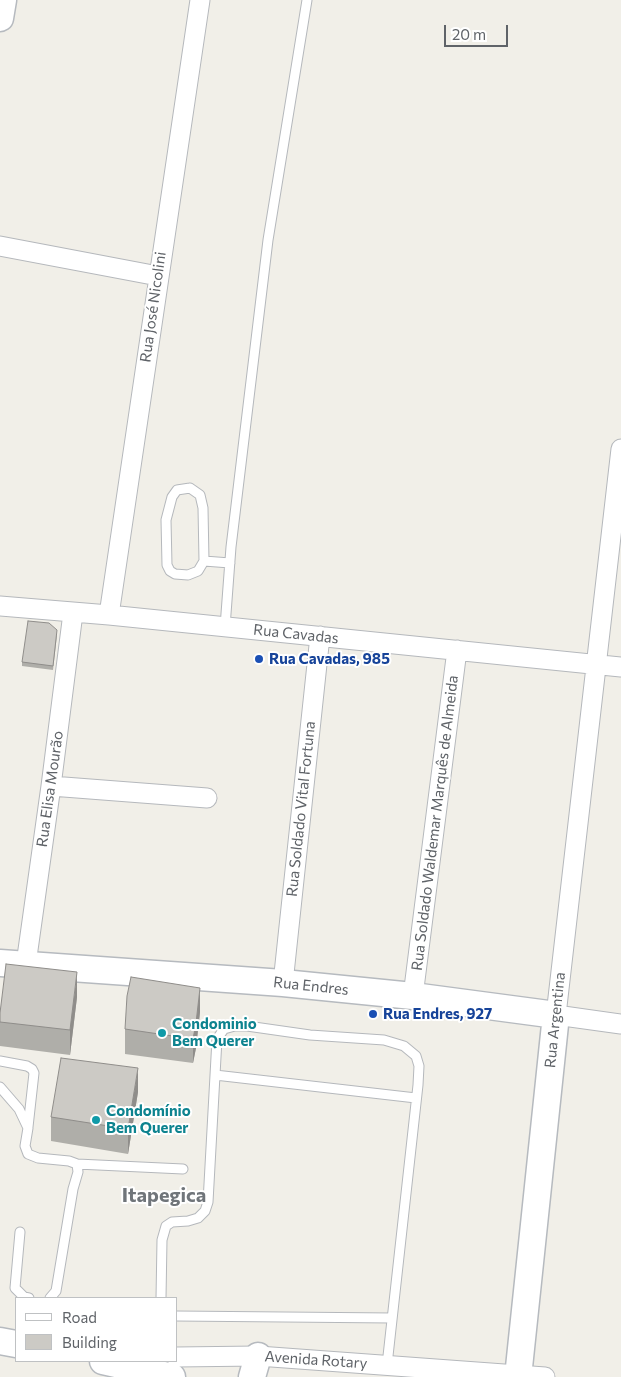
<!DOCTYPE html>
<meta charset="utf-8">
<style>
body{margin:0}
#map{position:relative;width:621px;height:1377px;overflow:hidden;background:#f1efe8;font-family:Commissioner,sans-serif}
canvas{display:block}
.legend{position:absolute;left:15px;top:1297px;width:162px;height:65px;box-sizing:border-box;background:#fff;border:1px solid #bfc1c3;margin:0;padding:6px 9px;list-style:none;font-size:15px;color:#5f6368}
.legend li{display:flex;align-items:center;gap:10px;height:25px}
.legend b{width:25px;border:1px solid #bfc1c3}
.scale{position:absolute;left:444px;top:25px;width:64px;height:22px;box-sizing:border-box;border:2px solid #5f6368;border-top:0;padding-left:6px;font-size:15px;line-height:18px;white-space:nowrap;color:#5f6368;-webkit-text-stroke:4px #fff;paint-order:stroke}
</style>
<div id="map">
<canvas width="621" height="1377"></canvas>
<ul class="legend">
<li><b style="height:6px;background:#fff"></b>Road</li>
<li><b style="height:14px;background:#cccac5"></b>Building</li>
</ul>
<div class="scale">20 m</div>
</div>
<script>
const ctx = document.querySelector('canvas').getContext('2d');
ctx.lineJoin = 'round';
const shape = rows => new Path2D(rows.map(r => 'M' + r).join(''));
function stroke(path, color, width, dash) { ctx.strokeStyle = color; ctx.lineWidth = width; ctx.lineCap = dash ? 'butt' : 'round'; ctx.setLineDash(dash || []); ctx.stroke(path); }
function fillPath(path, color) { ctx.fillStyle = color; ctx.fill(path, 'evenodd'); }
function write(font, color, halo, rows, align = 'center') {
  ctx.font = font + ' Commissioner,sans-serif'; ctx.lineWidth = 4; ctx.setLineDash([]); ctx.textBaseline = 'middle'; ctx.strokeStyle = halo; ctx.fillStyle = color; for (const [text, x, y, turn = 0] of rows) {
    ctx.save(); ctx.translate(x, y); ctx.rotate((+turn || 0) * Math.PI / 180); ctx.textAlign = isNaN(turn) ? turn : align; if (halo) ctx.strokeText(text, 0, 0); ctx.fillText(text, 0, 0); ctx.restore();
  }
}
const lane = shape([
 [190,488,200,495,203,508,204,561,198,571,188,575,175,574,170,571,167,565,166,520,172,497,177,490,190,488],
 [204,561,230,563],
 [225,627,231,547,268,240,307,0],
 [0,1061,27,1066,32,1069,34,1073,28,1127],
 [215,1075,416,1098],
 [0,1087,19,1109,28,1128,25,1146,28,1154,38,1158,69,1161,77,1164,78,1172,73,1189,56,1291,50,1298],
 [77,1164,183,1169],
 [20,1232,15,1288,24,1297,29,1298],
 [161,1298,162,1240,166,1226,172,1222,188,1221,198,1218,205,1211,208,1202,217,1039,224,1029,235,1026,247,1026,310,1035,384,1040,404,1046,416,1056,419,1066,418,1085,387,1365],
 [176,1316,392,1318]
]);
const street = shape([
 [0,246,158,276],
 [621,449,556,1015,621,1024],
 [0,606,109,615,621,667],
 [109,615,200,0],
 [51,786,207,798],
 [26,964,51,786,73,613],
 [283,983,320,636],
 [413,996,457,650],
 [176,1357,258,1356,545,1377]
]);
const secondary = shape([
 [0,18,3,0],
 [0,963,283,983,413,996,556,1015,518,1377],
 [0,1341,16,1344],
 [103,1361,172,1377],
 [252,1377,258,1356]
]);
stroke(lane, '#b5b8bc', 11);
stroke(street, '#b5b8bc', 21);
stroke(secondary, '#b6babf', 29);
stroke(lane, '#fff', 9);
stroke(street, '#fff', 19);
stroke(secondary, '#fff', 26);
fillPath(shape([
 [57,635,53,670,22,666,22,662],
 [77,997,70,1055,0,1046,0,1013],
 [200,1012,196,1048,193,1063,125,1054,125,1029],
 [138,1092,128,1154,51,1141,51,1117]
]), '#afaea9');
fillPath(shape([
 [77,972,77,997,70,1055,70,1030],
 [200,988,200,1012,196,1048,193,1063,193,1039],
 [138,1068,138,1092,128,1154,128,1129]
]), '#8f8d8a');
const building = shape([
 [28,621,49,623,57,630,53,666,22,662,28,621],
 [6,964,77,972,70,1030,0,1022,0,1013,6,964],
 [131,977,200,988,196,1023,193,1039,125,1029,127,996,131,977],
 [61,1058,138,1068,128,1129,51,1117,61,1058]
]);
fillPath(building, '#cccac5');
stroke(building, '#8f8d8a', 1);
for (const [x, y, r, color] of [
 [259,659,5,"#1a4fb4"],
 [373,1014,5,"#1a4fb4"],
 [162,1033,5,"#0f9aa8"],
 [96,1120,5,"#0f9aa8"]
]) { const dot = new Path2D(); dot.arc(x, y, r, 0, 2 * Math.PI); ctx.fillStyle = color; ctx.fill(dot); stroke(dot, '#fff', 2); }
write('15px', '#5f6368', '#fff', [
 ["Rua José Nicolini",153,307,-82],
 ["Rua Cavadas",296,634,6],
 ["Rua Elisa Mourão",50,789,-82],
 ["Rua Soldado Vital Fortuna",301,809,-84],
 ["Rua Soldado Waldemar Marquês de Almeida",435,823,-83],
 ["Rua Endres",311,986,6],
 ["Rua Argentina",555,1020,-84],
 ["Avenida Rotary",316,1360,4]
]);
write('bold 15px', '#164399', '#fff', [
 ["Rua Cavadas, 985",269,659],
 ["Rua Endres, 927",383,1014]
], 'left');
write('bold 15px', '#0d838f', '#fff', [
 ["Condominio",172,1024],
 ["Bem Querer",172,1041],
 ["Condomínio",106,1111],
 ["Bem Querer",106,1128]
], 'left');
write('bold 20px', '#70757a', '#fff', [
 ["Itapegica",164,1195]
]);
</script>
